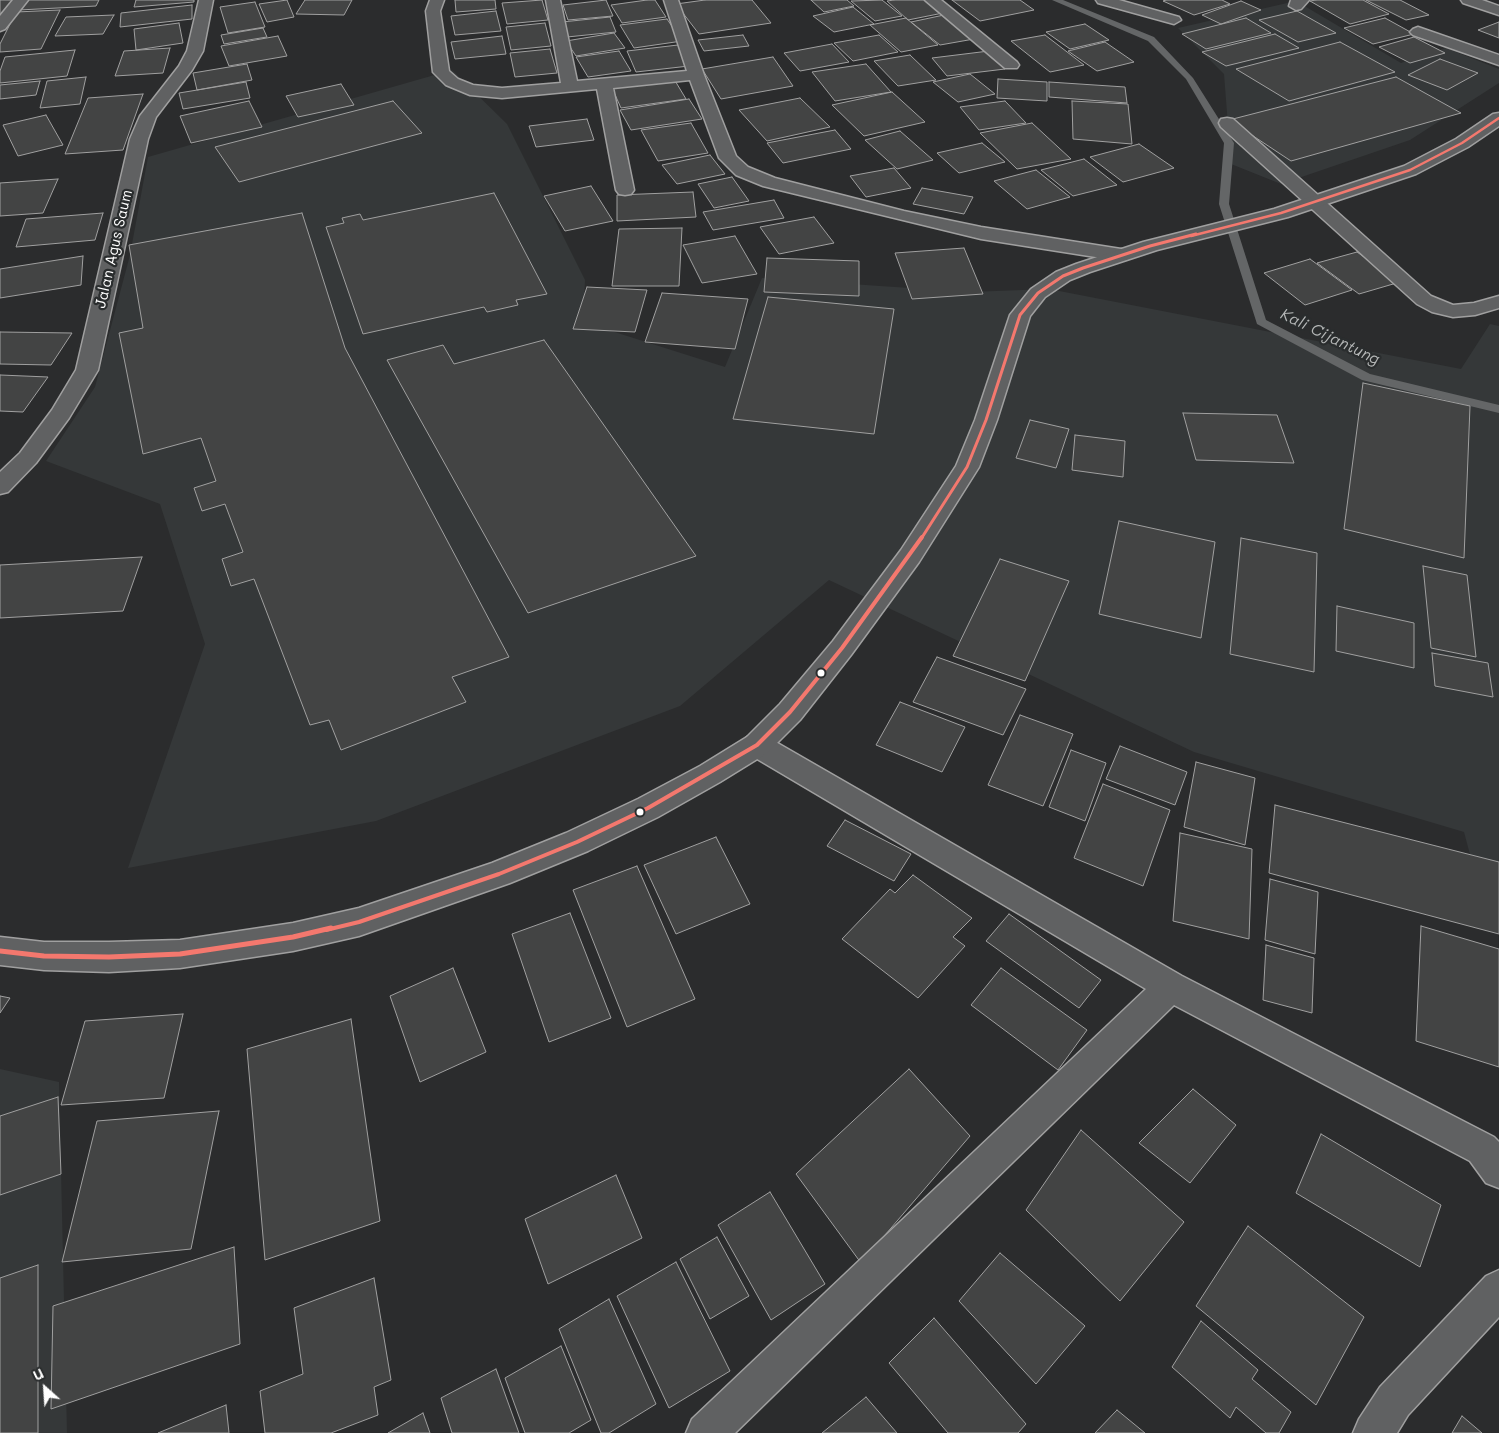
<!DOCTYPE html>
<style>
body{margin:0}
#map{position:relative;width:1499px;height:1433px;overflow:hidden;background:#2b2c2d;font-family:Mali,sans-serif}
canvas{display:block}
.north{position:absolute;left:20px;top:1363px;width:50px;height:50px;-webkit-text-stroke:4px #2a2d2e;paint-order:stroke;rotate:334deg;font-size:14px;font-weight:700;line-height:20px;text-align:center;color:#fff}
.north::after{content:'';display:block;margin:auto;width:18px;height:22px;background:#fff;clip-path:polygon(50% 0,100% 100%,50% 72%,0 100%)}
</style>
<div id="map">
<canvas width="1499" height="1433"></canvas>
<div class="north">U</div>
</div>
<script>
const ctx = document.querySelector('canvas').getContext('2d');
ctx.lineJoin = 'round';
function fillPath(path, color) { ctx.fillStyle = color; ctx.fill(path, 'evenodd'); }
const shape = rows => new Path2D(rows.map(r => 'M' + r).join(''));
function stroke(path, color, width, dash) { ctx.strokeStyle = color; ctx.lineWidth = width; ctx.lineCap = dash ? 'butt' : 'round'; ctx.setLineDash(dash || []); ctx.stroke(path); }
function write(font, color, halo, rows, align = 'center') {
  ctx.font = font + ' Mali,sans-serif'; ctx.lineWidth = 4.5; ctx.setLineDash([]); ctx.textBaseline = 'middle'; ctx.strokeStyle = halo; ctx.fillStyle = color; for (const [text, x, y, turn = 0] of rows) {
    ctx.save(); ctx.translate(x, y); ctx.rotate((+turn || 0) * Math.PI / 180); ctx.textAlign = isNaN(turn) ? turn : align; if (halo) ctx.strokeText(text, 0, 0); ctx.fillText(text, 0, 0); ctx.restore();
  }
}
fillPath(shape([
 [1296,1,1401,63,1446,48,1499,69,1499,83,1410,140,1281,184,1231,164,1224,74,1178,28],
 [452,70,507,124,585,280,583,322,725,367,762,278,969,292,1049,289,1461,369,1490,324,1499,326,1499,909,1484,907,1464,832,1194,752,829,580,680,706,376,821,128,868,205,644,160,504,46,461,95,387,130,255,148,157],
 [0,1069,59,1082,67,1433,0,1433]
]), '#353839');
fillPath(shape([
 [1052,0,1063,0,1154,37,1193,78,1234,143,1229,204,1266,320,1370,374,1499,405,1499,413,1362,380,1257,324,1219,204,1224,143,1186,79,1148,41,1052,0]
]), '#646667');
const building = shape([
 [0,0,15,0,0,22,0,0],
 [25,0,99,0,96,6,19,10,25,0],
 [136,0,194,0,194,2,134,7,136,0],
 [287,0,294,17,267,22,259,4,287,0],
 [305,0,352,0,344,15,296,14,305,0],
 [455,0,495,0,496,9,456,12,455,0],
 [542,0,548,20,507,24,502,3,542,0],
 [606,0,613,16,568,20,563,5,606,0],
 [647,0,655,0,666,17,622,23,611,5,647,0],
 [705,0,752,0,771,23,699,34,676,4,705,0],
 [811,0,847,0,854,6,824,12,811,0],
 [882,0,902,16,875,21,851,1,882,0],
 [894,0,927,0,943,13,908,20,887,1,894,0],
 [952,0,1020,0,1034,10,980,21,952,0],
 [1166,0,1222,0,1230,4,1194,15,1163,1,1166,0],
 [1316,0,1363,0,1389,14,1350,24,1310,1,1316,0],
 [1366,0,1400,0,1429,15,1406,20,1366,0],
 [1241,1,1261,10,1221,24,1202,15,1241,1],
 [255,2,265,27,228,33,220,7,255,2],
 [192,5,192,19,120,27,121,13,192,5],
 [853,7,874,24,834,32,813,16,853,7],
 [60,10,41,49,0,52,0,44,16,12,60,10],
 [496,11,501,31,455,35,451,16,496,11],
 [1297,11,1336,33,1298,42,1259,20,1297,11],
 [114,15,103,34,55,36,66,17,114,15],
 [944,15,974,39,940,45,911,22,944,15],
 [610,17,616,32,567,37,562,22,610,17],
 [906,18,938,45,901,52,870,25,906,18],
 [1246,18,1271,33,1206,49,1182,34,1246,18],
 [1385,18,1414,34,1373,44,1344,28,1385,18],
 [667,19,682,41,634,48,620,25,667,19],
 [1499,22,1499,38,1478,30,1499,22],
 [179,23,183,43,136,50,134,29,179,23],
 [545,23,551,46,511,50,506,27,545,23],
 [1085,24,1109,40,1070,49,1046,32,1085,24],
 [263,28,267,37,224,44,221,35,263,28],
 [614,33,625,48,576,56,566,41,614,33],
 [1275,34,1299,48,1226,66,1202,52,1275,34],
 [743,35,749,46,704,51,698,40,743,35],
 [879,35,898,52,853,61,834,43,879,35],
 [1045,35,1084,65,1050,72,1011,41,1045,35],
 [278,36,287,56,229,66,221,46,278,36],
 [502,36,506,54,455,59,451,42,502,36],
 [1414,37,1445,53,1410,63,1379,47,1414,37],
 [1105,42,1134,62,1097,71,1068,51,1105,42],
 [1340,42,1395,72,1289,101,1236,69,1340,42],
 [832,44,849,62,800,71,784,53,832,44],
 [678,45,689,66,636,72,627,51,678,45],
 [170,48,163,73,115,76,124,51,170,48],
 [550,49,557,73,515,77,510,53,550,49],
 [75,50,67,76,0,83,0,71,5,57,75,50],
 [619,51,631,71,588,77,576,57,619,51],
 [989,51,1005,69,947,76,932,58,989,51],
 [910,55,936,80,898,86,874,61,910,55],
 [773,57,793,86,721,99,702,69,773,57],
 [1440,59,1478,73,1447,90,1408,75,1440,59],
 [247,64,252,80,197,90,193,73,247,64],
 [866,64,891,92,835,101,812,72,866,64],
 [970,74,995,94,958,102,933,82,970,74],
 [86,77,80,104,40,108,47,81,86,77],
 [1396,77,1461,113,1291,161,1229,120,1396,77],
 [674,79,686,99,621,108,612,88,674,79],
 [998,79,1047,82,1047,101,997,98,998,79],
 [40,81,36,95,0,99,0,85,40,81],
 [246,82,250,98,183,109,179,93,246,82],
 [1049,82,1125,87,1127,103,1049,97,1049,82],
 [341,84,354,105,298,117,286,96,341,84],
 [892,92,925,122,864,136,832,105,892,92],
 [143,94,123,150,65,154,88,98,143,94],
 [800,98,830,127,767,141,739,110,800,98],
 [689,99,702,119,631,130,620,110,689,99],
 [249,101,262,127,191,143,180,116,249,101],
 [393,101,422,133,239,182,215,147,393,101],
 [1005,101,1026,123,979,130,960,107,1005,101],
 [1072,101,1128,104,1132,144,1073,139,1072,101],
 [46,115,63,145,18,156,3,125,46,115],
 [587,119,594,140,536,147,529,126,587,119],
 [691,123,708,153,658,161,641,130,691,123],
 [1032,123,1071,159,1017,169,980,133,1032,123],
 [835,130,851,149,783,163,767,143,835,130],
 [900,131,933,160,897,169,865,140,900,131],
 [982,143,1005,162,959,173,937,153,982,143],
 [1139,144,1174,168,1123,182,1090,157,1139,144],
 [710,155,725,174,677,184,662,165,710,155],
 [1084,159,1117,185,1073,196,1041,170,1084,159],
 [894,168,911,188,866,197,850,176,894,168],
 [1036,170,1070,197,1027,209,994,181,1036,170],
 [732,177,749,201,714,208,698,184,732,177],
 [58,179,43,213,0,216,0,183,58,179],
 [591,186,613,221,565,231,544,196,591,186],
 [922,188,973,197,964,214,913,204,922,188],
 [693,192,696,217,617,221,617,195,693,192],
 [494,193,547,294,516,300,518,305,487,312,484,307,363,334,326,227,344,223,342,218,360,214,363,220,494,193],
 [774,200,784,218,713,230,703,212,774,200],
 [103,213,95,240,16,247,26,219,103,213],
 [302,213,345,348,509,657,452,677,466,702,341,750,329,720,310,725,254,579,231,586,222,559,243,552,225,504,202,511,194,488,216,481,201,438,143,454,119,333,143,328,129,245,302,213],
 [814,217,834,243,779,254,760,227,814,217],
 [682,228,679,286,612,286,619,229,682,228],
 [735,236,757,274,702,283,683,245,735,236],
 [964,248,983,294,912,299,895,253,964,248],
 [1357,252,1400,282,1359,294,1317,263,1357,252],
 [83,256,81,285,0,298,0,269,83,256],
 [767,258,859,261,859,296,764,292,767,258],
 [1310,259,1352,290,1305,305,1264,273,1310,259],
 [587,287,647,290,635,332,573,329,587,287],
 [662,293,748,299,735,349,645,342,662,293],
 [768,297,894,309,874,434,733,419,768,297],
 [0,332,72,333,51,365,0,364,0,332],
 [544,340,696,556,528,613,387,360,443,345,454,364,544,340],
 [0,375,48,377,23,412,0,411,0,375],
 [1363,383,1470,406,1464,558,1344,529,1363,383],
 [1183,413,1277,415,1294,463,1196,460,1183,413],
 [1030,420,1069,429,1056,468,1016,458,1030,420],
 [1075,435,1125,441,1123,477,1072,470,1075,435],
 [1119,521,1215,542,1201,638,1099,614,1119,521],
 [1241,538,1317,553,1314,672,1230,654,1241,538],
 [142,557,123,611,0,618,0,565,142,557],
 [1000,559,1069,581,1025,681,953,656,1000,559],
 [1423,566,1467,575,1476,657,1431,648,1423,566],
 [1337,606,1414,623,1414,668,1336,651,1337,606],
 [1432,653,1488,663,1493,697,1435,686,1432,653],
 [937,657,1026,689,1003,735,913,702,937,657],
 [900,702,965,727,942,772,876,745,900,702],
 [1020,715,1073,734,1043,806,988,785,1020,715],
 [1120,746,1187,772,1175,805,1106,779,1120,746],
 [1071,750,1106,763,1085,821,1049,807,1071,750],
 [1196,762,1255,778,1245,845,1184,827,1196,762],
 [1103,784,1170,810,1143,886,1074,858,1103,784],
 [1275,805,1499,862,1499,934,1269,873,1275,805],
 [845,820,911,854,894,881,827,846,845,820],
 [1180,833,1252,849,1249,939,1173,921,1180,833],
 [716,837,750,904,676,934,644,865,716,837],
 [637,866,695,999,627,1027,573,890,637,866],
 [913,875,972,918,953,937,965,946,918,998,842,939,890,889,895,893,913,875],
 [1270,879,1318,892,1315,954,1265,940,1270,879],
 [570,913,611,1018,549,1042,512,934,570,913],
 [1009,914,1101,980,1079,1008,986,941,1009,914],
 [1421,926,1499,949,1499,1067,1416,1041,1421,926],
 [1266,945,1314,958,1312,1013,1263,1000,1266,945],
 [453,968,486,1052,420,1082,390,996,453,968],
 [1001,968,1087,1030,1058,1070,971,1005,1001,968],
 [0,996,10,998,0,1013,0,996],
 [183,1014,164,1098,61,1105,85,1021,183,1014],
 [351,1019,380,1221,265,1260,247,1049,351,1019],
 [909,1069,970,1136,861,1263,796,1174,909,1069],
 [1193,1089,1236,1125,1190,1183,1139,1143,1193,1089],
 [58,1097,61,1174,0,1195,0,1116,58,1097],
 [219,1111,191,1249,62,1262,97,1121,219,1111],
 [1081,1130,1184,1222,1120,1301,1026,1210,1081,1130],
 [1321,1134,1441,1205,1420,1267,1296,1193,1321,1134],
 [616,1175,642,1238,548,1284,525,1219,616,1175],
 [770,1192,825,1284,771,1320,718,1225,770,1192],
 [1248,1226,1364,1317,1316,1405,1196,1306,1248,1226],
 [717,1237,749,1296,710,1319,680,1259,717,1237],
 [234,1247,240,1344,51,1409,53,1306,234,1247],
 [1000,1253,1085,1326,1036,1384,959,1301,1000,1253],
 [676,1262,730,1371,669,1408,617,1296,676,1262],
 [38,1265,38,1433,0,1433,0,1278,38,1265],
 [374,1278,391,1380,374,1387,378,1415,331,1433,265,1433,260,1391,303,1374,294,1308,374,1278],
 [609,1299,656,1404,609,1433,601,1433,559,1329,609,1299],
 [934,1318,1026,1424,1018,1433,948,1433,889,1363,934,1318],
 [1201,1321,1258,1370,1252,1379,1291,1412,1279,1433,1266,1433,1236,1407,1230,1418,1172,1367,1201,1321],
 [561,1346,591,1420,569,1433,525,1433,505,1378,561,1346],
 [496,1369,519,1433,452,1433,441,1398,496,1369],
 [866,1397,897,1433,822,1433,866,1397],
 [226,1405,229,1433,158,1433,226,1405],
 [1117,1410,1145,1433,1095,1433,1117,1410],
 [423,1413,430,1433,388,1433,423,1413],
 [1462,1416,1482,1433,1452,1433,1462,1416]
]);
fillPath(building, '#434444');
stroke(building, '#a0a0a0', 1);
const minor = shape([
 [13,0,28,0,5,29,0,31,0,16,13,0],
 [199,0,213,0,203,51,192,70,156,117,148,139,98,370,69,418,36,463,8,492,0,494,0,472,20,453,52,410,76,370,130,139,140,116,179,66,187,51,199,0],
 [430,0,444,0,440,11,449,71,458,79,473,85,502,88,561,83,546,0,560,0,577,81,687,71,664,0,678,0,704,75,736,156,748,167,775,178,904,211,981,227,1121,249,1128,251,1131,255,1128,259,1121,261,981,239,763,186,736,175,719,158,690,80,613,88,634,190,631,194,625,195,619,194,616,190,597,89,502,98,470,95,446,85,433,72,426,11,430,0],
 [925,0,941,0,1017,62,1019,65,1017,68,1005,68,925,0],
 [1096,0,1119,0,1179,17,1181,20,1174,24,1098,3,1096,0],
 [1291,0,1309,0,1301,9,1296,10,1289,6,1291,0],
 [1461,0,1482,0,1499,6,1499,15,1463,3,1461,0],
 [1418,27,1499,55,1499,65,1413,35,1410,32,1413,29,1418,27],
 [1227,118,1233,119,1431,296,1453,305,1474,303,1499,296,1499,308,1475,315,1453,317,1432,312,1417,304,1221,127,1219,123,1221,119,1227,118],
 [757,734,767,737,1182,976,1494,1137,1499,1142,1499,1188,1486,1183,1470,1161,1174,1005,735,1433,686,1433,692,1419,1146,989,747,753,743,745,747,737,757,734],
 [1499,1270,1499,1317,1408,1415,1397,1433,1353,1433,1359,1419,1380,1387,1486,1276,1499,1270]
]);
const major = shape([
 [1499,113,1499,126,1468,147,1416,174,1288,217,1157,250,1090,272,1070,280,1045,297,1030,316,997,420,979,467,919,562,851,655,800,720,767,753,720,782,658,817,588,851,510,883,359,936,293,951,180,968,109,972,44,970,0,965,0,937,44,942,109,942,180,940,293,923,359,908,492,863,566,833,638,799,700,766,747,737,780,704,833,641,901,550,956,466,975,420,1010,315,1031,289,1056,272,1076,264,1143,242,1274,209,1404,166,1456,139,1493,114,1499,113]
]);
stroke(minor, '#a0a0a0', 3);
stroke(major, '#a0a0a0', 3);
fillPath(minor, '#606162');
fillPath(major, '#606162');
stroke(shape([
 [1191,236,1281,213,1410,170,1462,143,1499,118]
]), '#f4786e', 2.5);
stroke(shape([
 [921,539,967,467,986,420,1020,315,1038,293,1063,276,1083,268,1150,246,1196,234]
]), '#f4786e', 3);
stroke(shape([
 [326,930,359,922,499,874,577,842,648,808,757,745,790,712,842,648,922,537]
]), '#f4786e', 4);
stroke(shape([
 [0,951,44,956,109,957,180,954,293,937,331,928]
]), '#f4786e', 5);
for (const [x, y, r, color] of [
 [821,673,4.5,"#fff"],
 [640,812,4.5,"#fff"]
]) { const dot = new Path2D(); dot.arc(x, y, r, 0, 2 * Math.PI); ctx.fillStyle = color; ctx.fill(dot); stroke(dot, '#2a2d2e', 2); }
write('15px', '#fff', '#2a2d2e', [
 ["Jalan Agus Saum",114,249,-77]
]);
write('italic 16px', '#b4b6b6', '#2a2d2e', [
 ["Kali Cijantung",1330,337,26]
]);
</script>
